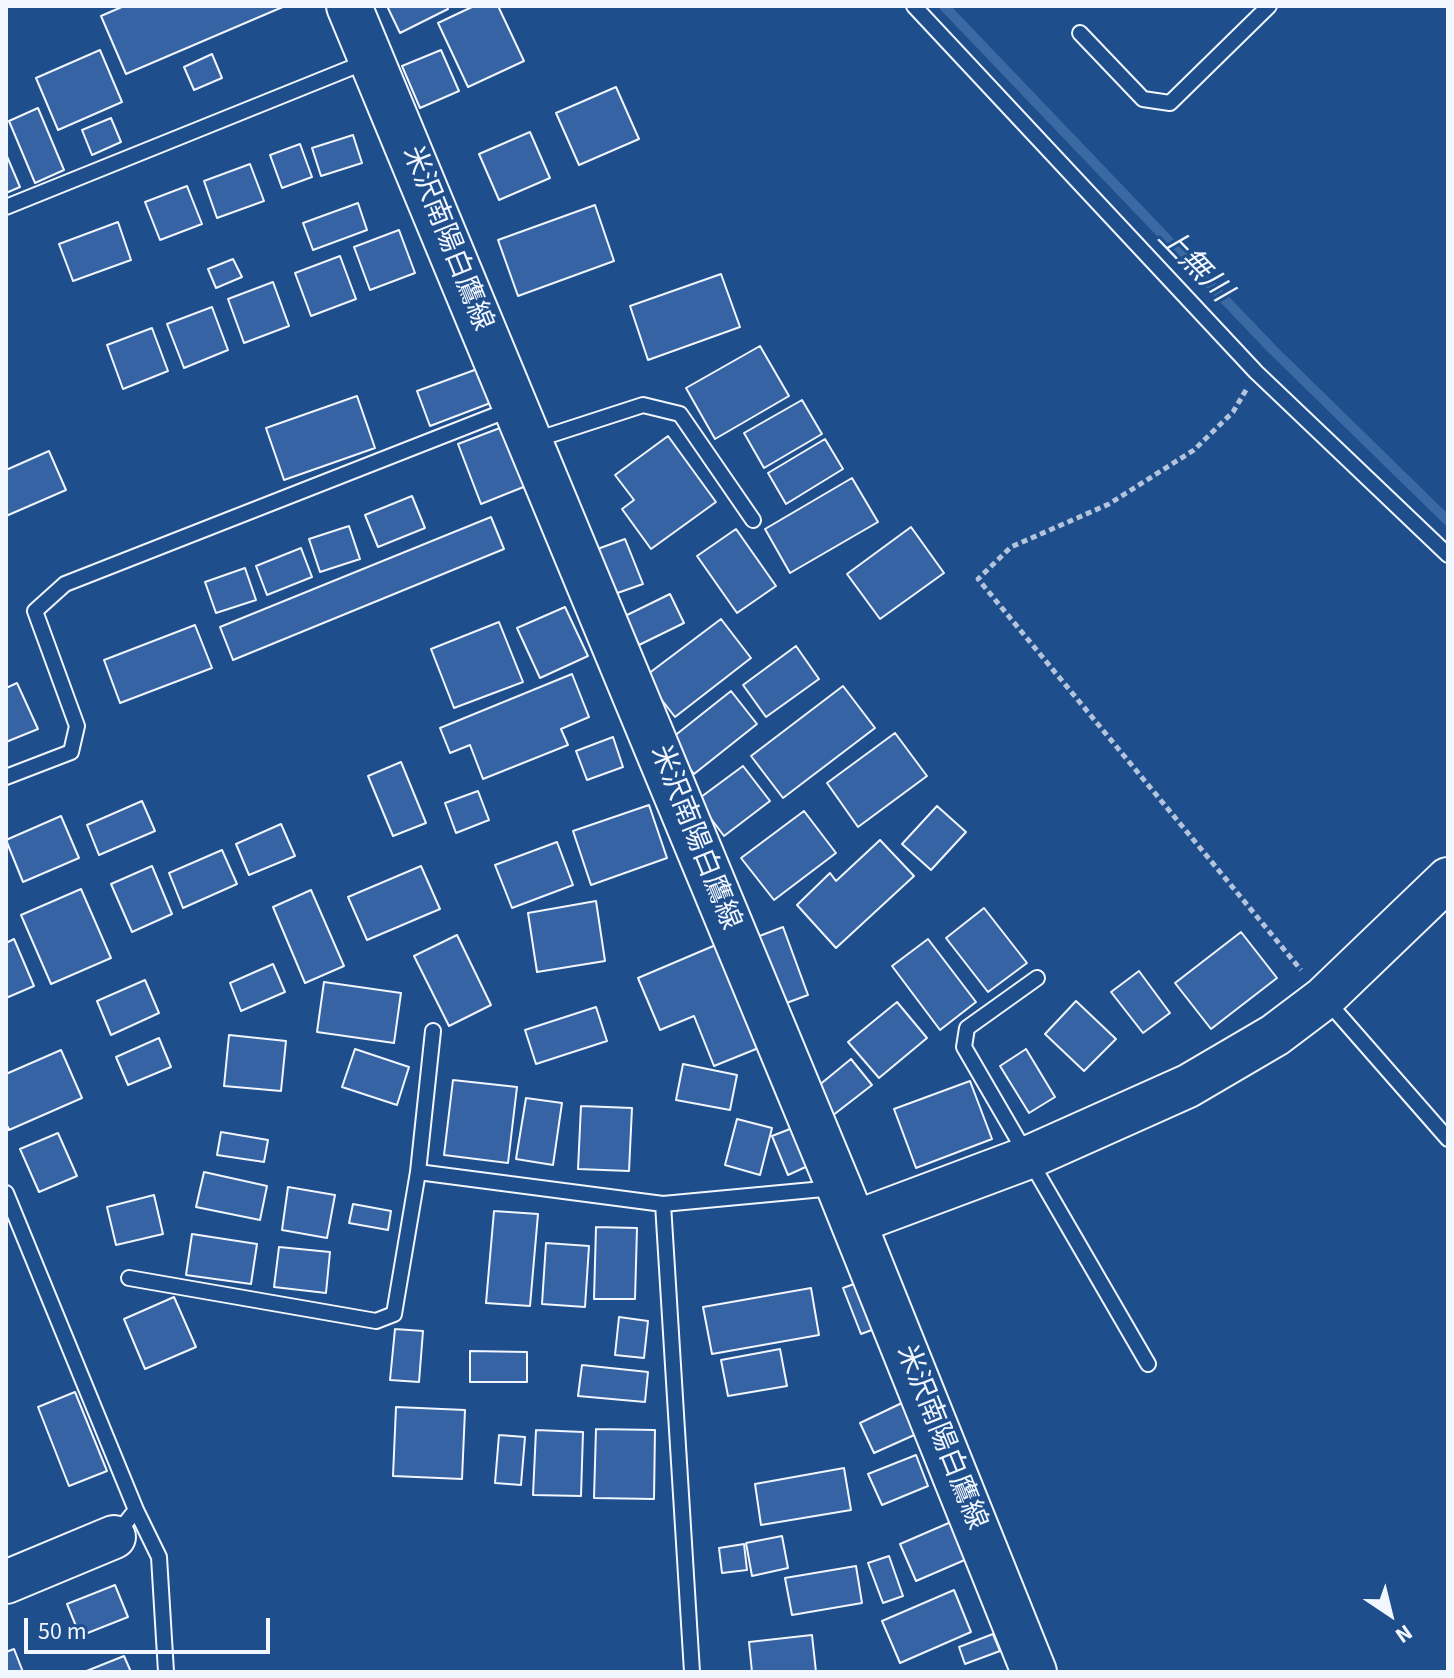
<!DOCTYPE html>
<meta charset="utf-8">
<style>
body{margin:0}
#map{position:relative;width:1454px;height:1678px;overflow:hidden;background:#1f4e8c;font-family:"Source Sans 3",sans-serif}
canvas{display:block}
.frame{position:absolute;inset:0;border:8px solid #f2f6ff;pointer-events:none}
.north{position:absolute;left:1350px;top:1574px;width:80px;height:80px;-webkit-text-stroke:6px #1f4e8c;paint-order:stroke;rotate:145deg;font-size:22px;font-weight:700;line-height:32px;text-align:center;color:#f2f6ff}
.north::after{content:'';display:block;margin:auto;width:28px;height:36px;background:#f2f6ff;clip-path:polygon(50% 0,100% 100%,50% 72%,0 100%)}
.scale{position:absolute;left:24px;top:1618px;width:246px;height:36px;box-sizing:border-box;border:4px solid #f2f6ff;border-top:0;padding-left:10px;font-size:24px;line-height:28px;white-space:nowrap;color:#f2f6ff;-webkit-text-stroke:6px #1f4e8c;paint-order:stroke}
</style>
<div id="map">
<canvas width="1454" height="1678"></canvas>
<div class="frame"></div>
<div class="north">N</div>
<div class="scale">50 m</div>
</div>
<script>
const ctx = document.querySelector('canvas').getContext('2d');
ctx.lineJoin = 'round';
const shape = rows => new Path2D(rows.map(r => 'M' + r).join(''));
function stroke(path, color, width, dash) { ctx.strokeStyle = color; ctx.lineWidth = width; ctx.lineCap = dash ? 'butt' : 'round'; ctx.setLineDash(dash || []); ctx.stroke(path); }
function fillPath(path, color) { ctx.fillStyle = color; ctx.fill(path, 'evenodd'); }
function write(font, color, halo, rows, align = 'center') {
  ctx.font = font + ' "Source Sans 3","Noto Sans JP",sans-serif'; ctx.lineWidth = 6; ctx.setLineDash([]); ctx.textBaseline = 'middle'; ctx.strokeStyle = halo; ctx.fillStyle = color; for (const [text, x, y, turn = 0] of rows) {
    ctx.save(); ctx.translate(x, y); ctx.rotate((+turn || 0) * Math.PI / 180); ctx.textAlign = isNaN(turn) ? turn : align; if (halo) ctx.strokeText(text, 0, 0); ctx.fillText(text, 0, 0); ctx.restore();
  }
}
stroke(shape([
 [944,6,1273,350,1448,521]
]), '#3b69a3', 10);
const building = shape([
 [124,6,285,6,126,74,101,16,124,6],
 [387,6,446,6,448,9,400,33,387,6],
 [474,6,498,6,524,61,468,87,438,23,474,6],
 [100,50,122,102,58,130,36,78,100,50],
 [441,50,459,91,420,108,402,66,441,50],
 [212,54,222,78,194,90,184,67,212,54],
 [616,87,639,139,579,165,556,113,616,87],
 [38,108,64,170,35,183,9,121,38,108],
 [111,118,121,142,92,155,82,130,111,118],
 [530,132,550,178,499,200,479,154,530,132],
 [353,135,362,163,321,176,312,148,353,135],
 [300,144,312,177,282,188,270,155,300,144],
 [6,154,20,187,6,193,6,154],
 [250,164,264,201,217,218,204,181,250,164],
 [187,186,202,224,160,240,145,202,187,186],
 [358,203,367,230,313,250,303,223,358,203],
 [595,205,614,261,518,296,498,240,595,205],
 [118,222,131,260,73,281,59,244,118,222],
 [399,230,415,273,370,290,354,247,399,230],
 [340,256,356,299,311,316,295,273,340,256],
 [233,259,242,277,216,288,208,269,233,259],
 [721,274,740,327,648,360,630,306,721,274],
 [273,282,289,326,244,343,228,299,273,282],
 [212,307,228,350,184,368,167,324,212,307],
 [152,328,168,371,123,389,107,345,152,328],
 [760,346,789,396,715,439,686,388,760,346],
 [480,368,493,402,430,426,417,391,480,368],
 [357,396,375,448,284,480,266,428,357,396],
 [802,400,822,434,764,468,744,433,802,400],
 [513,423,536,482,481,504,458,444,513,423],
 [668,436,716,502,651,549,622,509,634,500,615,475,668,436],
 [825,439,843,469,786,504,768,473,825,439],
 [49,451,66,490,6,516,6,470,49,451],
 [852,478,878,522,790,573,765,529,852,478],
 [412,496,425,528,378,547,365,515,412,496],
 [491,517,504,549,233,660,220,627,491,517],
 [349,526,360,559,320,572,309,539,349,526],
 [911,527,944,573,880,619,847,574,911,527],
 [736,529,776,586,737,613,697,556,736,529],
 [625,539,643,584,609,596,592,551,625,539],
 [301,548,312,577,267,595,256,566,301,548],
 [245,568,256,600,216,613,205,582,245,568],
 [670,594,684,623,639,645,625,616,670,594],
 [565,607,588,656,540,678,517,628,565,607],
 [721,619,751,658,675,717,644,677,721,619],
 [499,622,523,682,454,708,431,649,499,622],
 [195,625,212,668,120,703,104,660,195,625],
 [796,646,819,679,766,717,743,685,796,646],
 [572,674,589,717,561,729,568,745,483,779,470,745,450,753,440,728,572,674],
 [17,683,38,729,6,742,6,688,17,683],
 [843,686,875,728,783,798,751,756,843,686],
 [731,691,757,724,694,774,668,741,731,691],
 [895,733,927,776,858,827,827,783,895,733],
 [613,737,623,767,587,780,576,751,613,737],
 [401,762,426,823,393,836,368,776,401,762],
 [743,766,770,801,724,836,697,800,743,766],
 [478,791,489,820,456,833,445,803,478,791],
 [142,801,155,831,99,855,87,825,142,801],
 [649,805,667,858,591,885,573,831,649,805],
 [937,806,966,832,931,870,902,844,937,806],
 [804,811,836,853,774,900,741,858,804,811],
 [61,816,79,858,23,882,6,840,61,816],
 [281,824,295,856,249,875,236,844,281,824],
 [880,840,914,876,836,948,797,905,830,873,836,881,880,840],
 [557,842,573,885,512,908,495,865,557,842],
 [222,850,237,884,183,908,169,873,222,850],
 [152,866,172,914,132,932,111,884,152,866],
 [421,866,440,909,367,940,348,897,421,866],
 [81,889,111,958,51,984,21,915,81,889],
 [311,890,344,966,305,983,273,907,311,890],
 [596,901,605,961,537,972,528,913,596,901],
 [984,908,1027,963,988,992,946,938,984,908],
 [783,927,808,995,773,1008,749,940,783,927],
 [1241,932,1277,978,1211,1029,1175,983,1241,932],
 [457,935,491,1005,449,1026,414,956,457,935],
 [14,939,34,986,6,998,6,943,14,939],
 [928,939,976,1002,940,1030,892,966,928,939],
 [718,944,761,1047,714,1066,694,1016,660,1030,638,978,718,944],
 [273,964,285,992,241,1011,230,983,273,964],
 [1139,971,1170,1013,1143,1033,1111,992,1139,971],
 [145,980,159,1013,111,1035,97,1001,145,980],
 [324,982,401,993,394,1043,317,1032,324,982],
 [1076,1001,1116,1039,1084,1071,1045,1034,1076,1001],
 [897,1002,927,1038,879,1078,848,1042,897,1002],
 [596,1007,607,1041,536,1064,525,1030,596,1007],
 [229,1035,286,1041,281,1091,224,1086,229,1035],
 [159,1038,171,1067,128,1085,116,1057,159,1038],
 [355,1049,409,1067,397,1105,342,1087,355,1049],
 [1026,1049,1055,1097,1029,1113,1000,1066,1026,1049],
 [61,1050,82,1098,9,1130,6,1123,6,1074,61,1050],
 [851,1059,872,1085,832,1116,812,1091,851,1059],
 [683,1064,737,1075,730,1110,676,1100,683,1064],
 [453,1080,517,1087,508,1163,444,1155,453,1080],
 [970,1081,992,1139,916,1168,894,1109,970,1081],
 [526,1098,562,1103,553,1165,516,1159,526,1098],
 [581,1106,632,1108,629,1171,578,1169,581,1106],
 [737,1119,772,1128,760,1175,725,1165,737,1119],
 [795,1127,810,1165,788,1175,772,1136,795,1127],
 [221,1132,268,1140,264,1162,217,1155,221,1132],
 [58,1133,77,1176,39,1192,20,1149,58,1133],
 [204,1172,267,1186,260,1220,196,1207,204,1172],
 [288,1187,335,1195,327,1238,282,1230,288,1187],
 [154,1195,163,1234,116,1245,107,1207,154,1195],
 [353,1204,391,1211,388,1230,349,1223,353,1204],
 [494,1211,538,1214,530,1306,486,1303,494,1211],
 [596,1227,637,1228,635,1299,594,1299,596,1227],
 [192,1234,257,1244,251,1284,186,1275,192,1234],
 [546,1243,589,1246,585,1307,542,1304,546,1243],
 [279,1247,330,1252,326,1293,274,1287,279,1247],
 [862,1281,880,1327,861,1334,843,1288,862,1281],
 [811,1288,819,1335,712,1354,703,1307,811,1288],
 [174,1297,196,1347,145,1369,124,1319,174,1297],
 [619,1317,648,1321,644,1358,615,1355,619,1317],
 [395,1329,423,1331,419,1382,390,1380,395,1329],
 [780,1349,787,1386,728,1396,721,1360,780,1349],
 [470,1351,527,1352,527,1382,470,1382,470,1351],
 [582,1365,648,1372,645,1402,578,1396,582,1365],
 [75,1392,107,1471,69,1486,38,1407,75,1392],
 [906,1401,921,1432,874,1453,860,1423,906,1401],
 [396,1407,465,1410,462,1479,393,1476,396,1407],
 [596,1429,655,1430,654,1499,594,1498,596,1429],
 [536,1430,583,1432,581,1496,533,1495,536,1430],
 [499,1435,525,1437,521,1485,495,1483,499,1435],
 [916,1455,928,1486,882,1505,868,1474,916,1455],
 [844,1468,851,1510,761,1525,755,1484,844,1468],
 [951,1522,967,1559,916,1581,900,1544,951,1522],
 [782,1536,788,1568,752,1576,746,1543,782,1536],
 [744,1544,747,1570,722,1573,719,1548,744,1544],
 [889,1556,903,1596,883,1603,868,1563,889,1556],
 [856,1566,862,1603,792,1615,785,1578,856,1566],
 [115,1585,128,1617,80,1636,67,1604,115,1585],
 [954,1590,971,1632,900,1663,882,1621,954,1590],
 [993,1634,1000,1651,965,1664,959,1647,993,1634],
 [812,1635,816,1672,752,1672,749,1642,812,1635],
 [14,1649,23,1672,6,1672,6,1652,14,1649],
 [124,1656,131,1672,84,1672,124,1656]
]);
fillPath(building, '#3563a3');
stroke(building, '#f2f6ff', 2);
const lane = shape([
 [914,6,1256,372,1448,555],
 [1080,33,1143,99,1170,103,1269,6],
 [6,207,368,61],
 [532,441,643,405,680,414,753,520],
 [6,777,71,752,77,726,35,611,65,584,511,409],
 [1037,978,967,1028,964,1047,1148,1364],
 [1327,1001,1448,1139],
 [418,1172,663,1204,834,1188],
 [6,1193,136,1510,115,1536],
 [663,1204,692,1672],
 [129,1278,376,1321,394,1314,418,1172,433,1031],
 [136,1510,159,1557,166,1672]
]);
const secondary = shape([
 [853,1223,1027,1158,1188,1086,1275,1035,1324,998,1448,879],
 [6,1582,114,1537]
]);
const primary = shape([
 [349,6,839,1187,1034,1672]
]);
stroke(lane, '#f2f6ff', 18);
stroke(secondary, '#f2f6ff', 46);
stroke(primary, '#f2f6ff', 48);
stroke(shape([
 [1246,390,1233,412,1194,450,1109,504,1011,547,978,579,1301,970]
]), '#b3c4dc', 5, [6, 4]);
stroke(lane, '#1f4e8c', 14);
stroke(secondary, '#1f4e8c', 42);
stroke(primary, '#1f4e8c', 44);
write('28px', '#f2f6ff', '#1f4e8c', [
 ["米沢南陽白鷹線",446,239,68],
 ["米沢南陽白鷹線",694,838,68],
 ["米沢南陽白鷹線",940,1438,68]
]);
write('italic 30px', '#f2f6ff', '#1f4e8c', [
 ["上無川",1193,266,46]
]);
</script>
